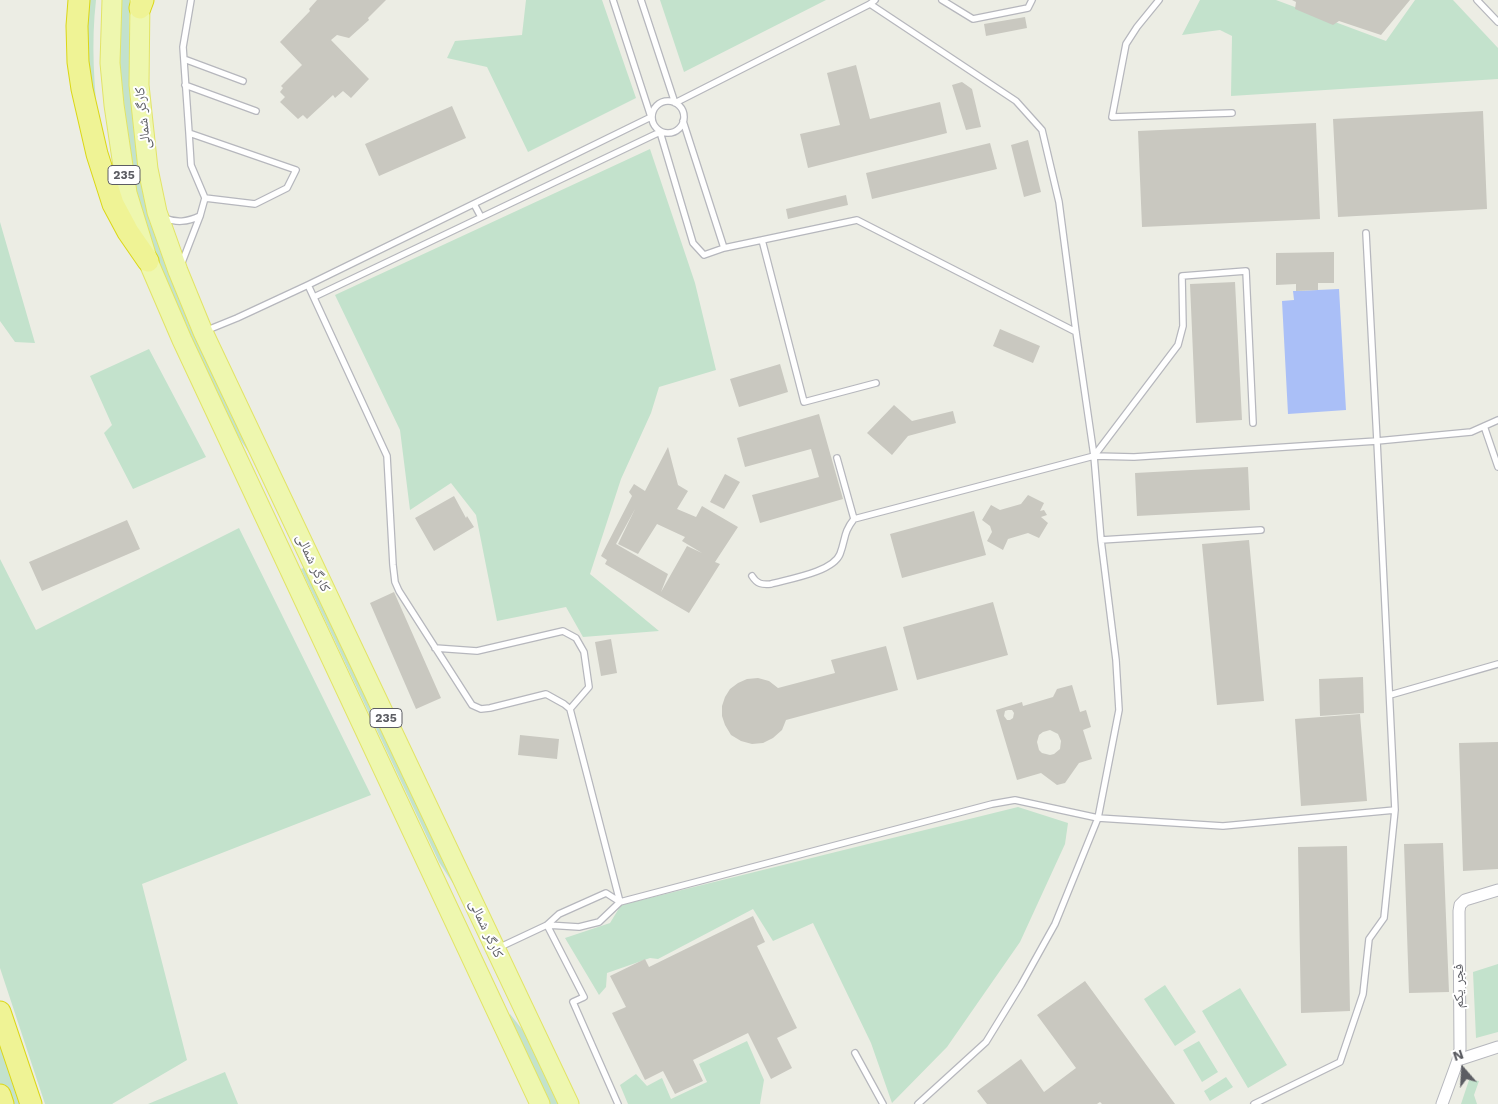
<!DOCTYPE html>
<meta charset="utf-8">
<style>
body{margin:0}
#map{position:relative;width:1498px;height:1104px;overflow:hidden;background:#ecede4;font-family:"Work Sans",sans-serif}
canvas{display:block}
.north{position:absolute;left:1438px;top:1044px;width:50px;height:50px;-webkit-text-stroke:4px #fff;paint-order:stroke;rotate:341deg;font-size:14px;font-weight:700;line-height:20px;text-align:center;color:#5c5d63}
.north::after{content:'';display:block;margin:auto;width:18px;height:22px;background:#5c5d63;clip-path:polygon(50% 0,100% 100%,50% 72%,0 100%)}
</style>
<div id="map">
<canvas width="1498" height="1104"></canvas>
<div class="north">N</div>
</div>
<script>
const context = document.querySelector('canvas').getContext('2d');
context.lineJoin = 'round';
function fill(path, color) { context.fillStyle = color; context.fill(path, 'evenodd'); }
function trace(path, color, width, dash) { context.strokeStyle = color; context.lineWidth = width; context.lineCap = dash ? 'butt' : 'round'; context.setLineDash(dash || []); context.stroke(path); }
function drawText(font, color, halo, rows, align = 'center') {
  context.font = font + ' "Work Sans","Noto Naskh Arabic",sans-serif'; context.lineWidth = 4; context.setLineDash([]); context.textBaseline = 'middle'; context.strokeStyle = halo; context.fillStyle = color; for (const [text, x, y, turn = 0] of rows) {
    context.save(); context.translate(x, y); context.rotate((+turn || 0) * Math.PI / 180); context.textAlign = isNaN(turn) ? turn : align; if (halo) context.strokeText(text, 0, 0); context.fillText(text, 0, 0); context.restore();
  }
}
fill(new Path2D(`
 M 85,0 L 96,0 C 91,43 94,87 99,129 L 89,94 Z
 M 122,0 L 131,0 L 129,21 L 131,85 L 137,149 L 256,463 L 229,423 L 163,279 L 136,191 L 126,132 L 119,71 Z
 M 526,0 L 602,0 L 636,98 L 528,152 L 487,67 L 447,58 L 455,41 L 522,35 Z
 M 660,0 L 826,0 L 684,72 Z
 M 1200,0 L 1276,0 L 1386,41 L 1415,0 L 1453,0 L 1498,48 L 1498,79 L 1231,96 L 1232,36 L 1220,30 L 1182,35 Z
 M 650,149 L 695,283 L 716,370 L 659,387 L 651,413 L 621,479 L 590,574 L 659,631 L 583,637 L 566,607 L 497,621 L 476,515 L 451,483 L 410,510 L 400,430 L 335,295 Z
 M 0,222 L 35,343 L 15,342 L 0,321 Z
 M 149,349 L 206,457 L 133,489 L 104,433 L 112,425 L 90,376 Z
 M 239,528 L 371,795 L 142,884 L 187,1060 L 112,1104 L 45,1104 L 0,968 L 0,559 L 36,630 Z
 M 310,565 L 467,909 L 456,888 L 439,862 L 301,569 Z
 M 1018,807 L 1068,823 L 1065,844 L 1020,942 L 947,1047 L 892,1103 L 871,1043 L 813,923 L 773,941 L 753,909 L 658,959 L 650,958 L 607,973 L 606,987 L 599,995 L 565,938 L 610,923 L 621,905 Z
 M 1498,964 L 1498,1032 L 1476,1038 L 1473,972 Z
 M 1165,985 L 1196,1032 L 1175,1046 L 1144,999 Z
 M 1240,988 L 1287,1065 L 1248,1088 L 1202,1011 Z
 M 510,1014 L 525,1033 L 559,1104 L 549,1104 L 508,1018 Z
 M 0,1033 L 22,1104 L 7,1104 L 0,1083 Z
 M 747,1041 L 764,1080 L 760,1104 L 628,1104 L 620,1085 L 636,1074 L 647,1086 L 662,1078 L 671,1099 L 707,1082 L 699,1064 Z
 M 1199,1041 L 1218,1072 L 1202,1082 L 1183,1050 Z
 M 225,1072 L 238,1104 L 148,1104 Z
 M 1226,1077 L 1233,1087 L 1210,1101 L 1204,1091 Z
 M 1469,1080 L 1479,1081 L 1474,1095 L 1477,1104 L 1461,1104 Z`), '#c3e2cc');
fill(new Path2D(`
 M 1339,289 L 1346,410 L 1288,414 L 1282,301 L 1294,300 L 1293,291 L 1296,291 Z`), '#aabff7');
fill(new Path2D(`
 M 317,0 L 386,0 L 368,18 L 369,20 L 349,38 L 337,35 L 331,40 L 369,79 L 351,98 L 343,91 L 335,98 L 333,95 L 307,119 L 303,115 L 298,119 L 280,102 L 285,97 L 280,92 L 283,88 L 281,86 L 302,65 L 280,42 L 310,11 L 309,9 Z
 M 1292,0 L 1410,0 L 1381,35 L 1339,21 L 1333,25 L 1295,9 L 1296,2 Z
 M 1025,17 L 1027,28 L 986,36 L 984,24 Z
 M 856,65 L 870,119 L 940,102 L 947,133 L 808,168 L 800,134 L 840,125 L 827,73 Z
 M 962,82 L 972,89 L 981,127 L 966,130 L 952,85 Z
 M 452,106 L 466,138 L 379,176 L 365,144 Z
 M 1483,111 L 1487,209 L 1338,217 L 1333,119 Z
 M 1316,123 L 1320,219 L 1142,227 L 1138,131 Z
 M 1028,140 L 1041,192 L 1024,197 L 1011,145 Z
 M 990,143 L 997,169 L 872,199 L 866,173 Z
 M 846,195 L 848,205 L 788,219 L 786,209 Z
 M 1334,252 L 1334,283 L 1318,283 L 1318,290 L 1296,291 L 1296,284 L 1276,285 L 1276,253 Z
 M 1235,282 L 1242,420 L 1196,423 L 1190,284 Z
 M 1000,329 L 1040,346 L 1033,363 L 993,346 Z
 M 780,364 L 788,392 L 739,407 L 730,379 Z
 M 894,405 L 912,421 L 953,411 L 956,423 L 908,436 L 892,455 L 867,433 Z
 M 819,414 L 843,499 L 760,523 L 752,495 L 819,477 L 811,449 L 745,467 L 737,438 Z
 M 668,447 L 678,485 L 688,491 L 677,509 L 696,517 L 702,506 L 738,527 L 715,562 L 720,564 L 689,613 L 605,564 L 607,560 L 601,556 L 632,496 L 629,492 L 634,484 L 645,491 ZM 635,509 L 618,544 L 638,554 L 657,524 L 685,537 L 682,541 L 702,553 L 687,546 L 661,592 L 668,574 L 616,544 Z
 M 1248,467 L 1250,510 L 1137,516 L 1135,473 Z
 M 725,474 L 740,482 L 724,509 L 710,502 Z
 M 1028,495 L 1044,503 L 1040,511 L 1044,510 L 1047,515 L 1041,517 L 1048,523 L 1039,538 L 1028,533 L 1008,539 L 1003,550 L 987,541 L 992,532 L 990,526 L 982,520 L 991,505 L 1000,510 L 1021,504 Z
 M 454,496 L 466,518 L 467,516 L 474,527 L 434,551 L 415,518 Z
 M 974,511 L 986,555 L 902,578 L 890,534 Z
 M 127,520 L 140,549 L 42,591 L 29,562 Z
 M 1249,540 L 1264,701 L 1217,705 L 1202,544 Z
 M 394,592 L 441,698 L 416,709 L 370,603 Z
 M 993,602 L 1008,655 L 917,680 L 903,627 Z
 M 611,639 L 617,673 L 601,676 L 595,642 Z
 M 886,646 L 898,690 L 786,720 L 782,730 L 773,738 L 763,743 L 752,744 L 741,741 L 731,735 L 725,725 L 722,716 L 722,706 L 725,697 L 730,689 L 738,683 L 747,679 L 758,678 L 769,681 L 778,688 L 835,673 L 831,660 Z
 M 1363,677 L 1364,713 L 1320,716 L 1319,679 Z
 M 1072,685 L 1080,712 L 1086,710 L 1091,727 L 1083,730 L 1092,759 L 1079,763 L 1065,783 L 1057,785 L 1041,773 L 1017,780 L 996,710 L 1022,702 L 1023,706 L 1053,697 L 1057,689 ZM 1008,710 L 1012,710 L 1014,713 L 1013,718 L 1010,720 L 1007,720 L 1004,716 L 1005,711 ZM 1050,730 L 1058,734 L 1061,741 L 1060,749 L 1054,754 L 1050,755 L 1042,753 L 1039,750 L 1037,742 L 1039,735 L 1043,732 Z
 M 1360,714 L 1367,801 L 1301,806 L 1295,719 Z
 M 520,735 L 559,739 L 557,759 L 518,755 Z
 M 1498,742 L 1498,869 L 1463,871 L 1459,743 Z
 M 1443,843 L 1449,992 L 1409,993 L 1404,844 Z
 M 1347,846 L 1350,1011 L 1301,1013 L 1298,847 Z
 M 753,916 L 765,942 L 757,946 L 797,1028 L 777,1038 L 792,1068 L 771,1079 L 748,1033 L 693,1060 L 703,1081 L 675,1094 L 663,1071 L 645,1080 L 612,1013 L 626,1007 L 610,976 L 645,959 L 649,967 Z
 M 1085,981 L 1175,1104 L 1102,1104 L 1100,1102 L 1097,1104 L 987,1104 L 977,1091 L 1021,1059 L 1044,1092 L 1076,1068 L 1037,1015 Z`), '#c9c8c0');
const lane = new Path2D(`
 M 641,0 L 675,103 L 870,4 L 875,0
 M 942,0 L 973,19 L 1028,8 L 1032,0
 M 1159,0 L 1137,27 L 1126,44 L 1112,117 L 1232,113
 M 1477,0 L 1498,22
 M 870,4 L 1016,101 L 1042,130 L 1059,202 L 1076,332 L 1094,456 L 1101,540 L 1116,660 L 1119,710 L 1098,818 L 1055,924 L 1021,985 L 986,1042 L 918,1104
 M 184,59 L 243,81
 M 185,85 L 256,111
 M652 117a16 16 0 1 1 32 0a16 16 0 1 1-32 0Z
 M 683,121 L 724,248
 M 189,133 L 183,47 L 191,0
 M 474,204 L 481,217
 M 164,218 C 177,223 187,222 200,216
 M 762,240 L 804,402 L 876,383
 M 181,265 L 200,216 L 205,198 L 255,204 L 287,188 L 296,170 L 189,133 L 191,165 L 205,198
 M 308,285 L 387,456 L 393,565 L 395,582 L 399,591 L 472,705 L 481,709 L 490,708 L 546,694 L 564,704 L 570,709 L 620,902 L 992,804 L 1015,800 L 1098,818 L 1223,826 L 1395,810
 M 314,297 L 660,132 L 693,243 L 704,255 L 724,248 L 857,220 L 1076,332
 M 205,331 L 237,318 L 308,285 L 651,117 L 613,0
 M 1484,426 L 1498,467
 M 1094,456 L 1178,345 L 1183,326 L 1182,276 L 1246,271 L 1253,423
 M 837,458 L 854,519
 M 1101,540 L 1261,530
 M 752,576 C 757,584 762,585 771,584 C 789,579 833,572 840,554 C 846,538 843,533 854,519 L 1094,456 L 1134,457 L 1377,441 L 1471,432 L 1498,420
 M 435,648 L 477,651 L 563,631 L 576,638 L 584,652 L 589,687 L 570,709
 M 1390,695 L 1498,664
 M 547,925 L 584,997 L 573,1002 L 618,1104
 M 498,948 L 547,925 L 559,914 L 606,893 L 620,902 L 599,922 L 579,927 L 547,925
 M 855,1053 L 883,1104
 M 1254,1104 L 1340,1062 L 1363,994 L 1369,939 L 1384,918 L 1395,810 L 1377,441 L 1366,233`);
const street = new Path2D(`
 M 1458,1060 L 1498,1047
 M 1442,1104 L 1458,1060 L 1460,1049 L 1459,911 L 1460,905 L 1465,900 L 1498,890`);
const primary = new Path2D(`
 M 112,0 L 110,63 L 114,105 L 127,193 L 148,261 L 182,340 L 540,1104
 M 140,0 L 139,85 L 148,169 L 157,212 L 178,271 L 203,332 L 569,1104`);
const highway = new Path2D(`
 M 79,0 L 77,26 L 78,62 L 82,89 L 97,154 L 113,204 L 128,232 L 148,261
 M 140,8 L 143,0
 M 0,1012 L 31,1104
 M 0,1095 L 3,1104`);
trace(lane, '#b6b7bd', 8);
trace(street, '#b6b7bd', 13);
trace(primary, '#e2e466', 21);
trace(highway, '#dbd716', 23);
trace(lane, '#fff', 5.5);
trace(street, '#fff', 11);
trace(primary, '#eef7af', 19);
trace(highway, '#eff395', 21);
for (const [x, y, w] of [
 [124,175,32],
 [386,718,32]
]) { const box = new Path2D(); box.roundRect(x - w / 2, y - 9.5, w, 19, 4); context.fillStyle = '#fff'; context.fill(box); trace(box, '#5c5d63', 1); }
drawText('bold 12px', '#5c5d63', null, [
 ["235",124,175],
 ["235",386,718]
]);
drawText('14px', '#5c5d63', '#fff', [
 ["کارگر شمالی",143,118,-96],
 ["کارگر شمالی",313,563,65],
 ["کارگر شمالی",486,929,65],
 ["فجر یکم",1459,986,-90]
]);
</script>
